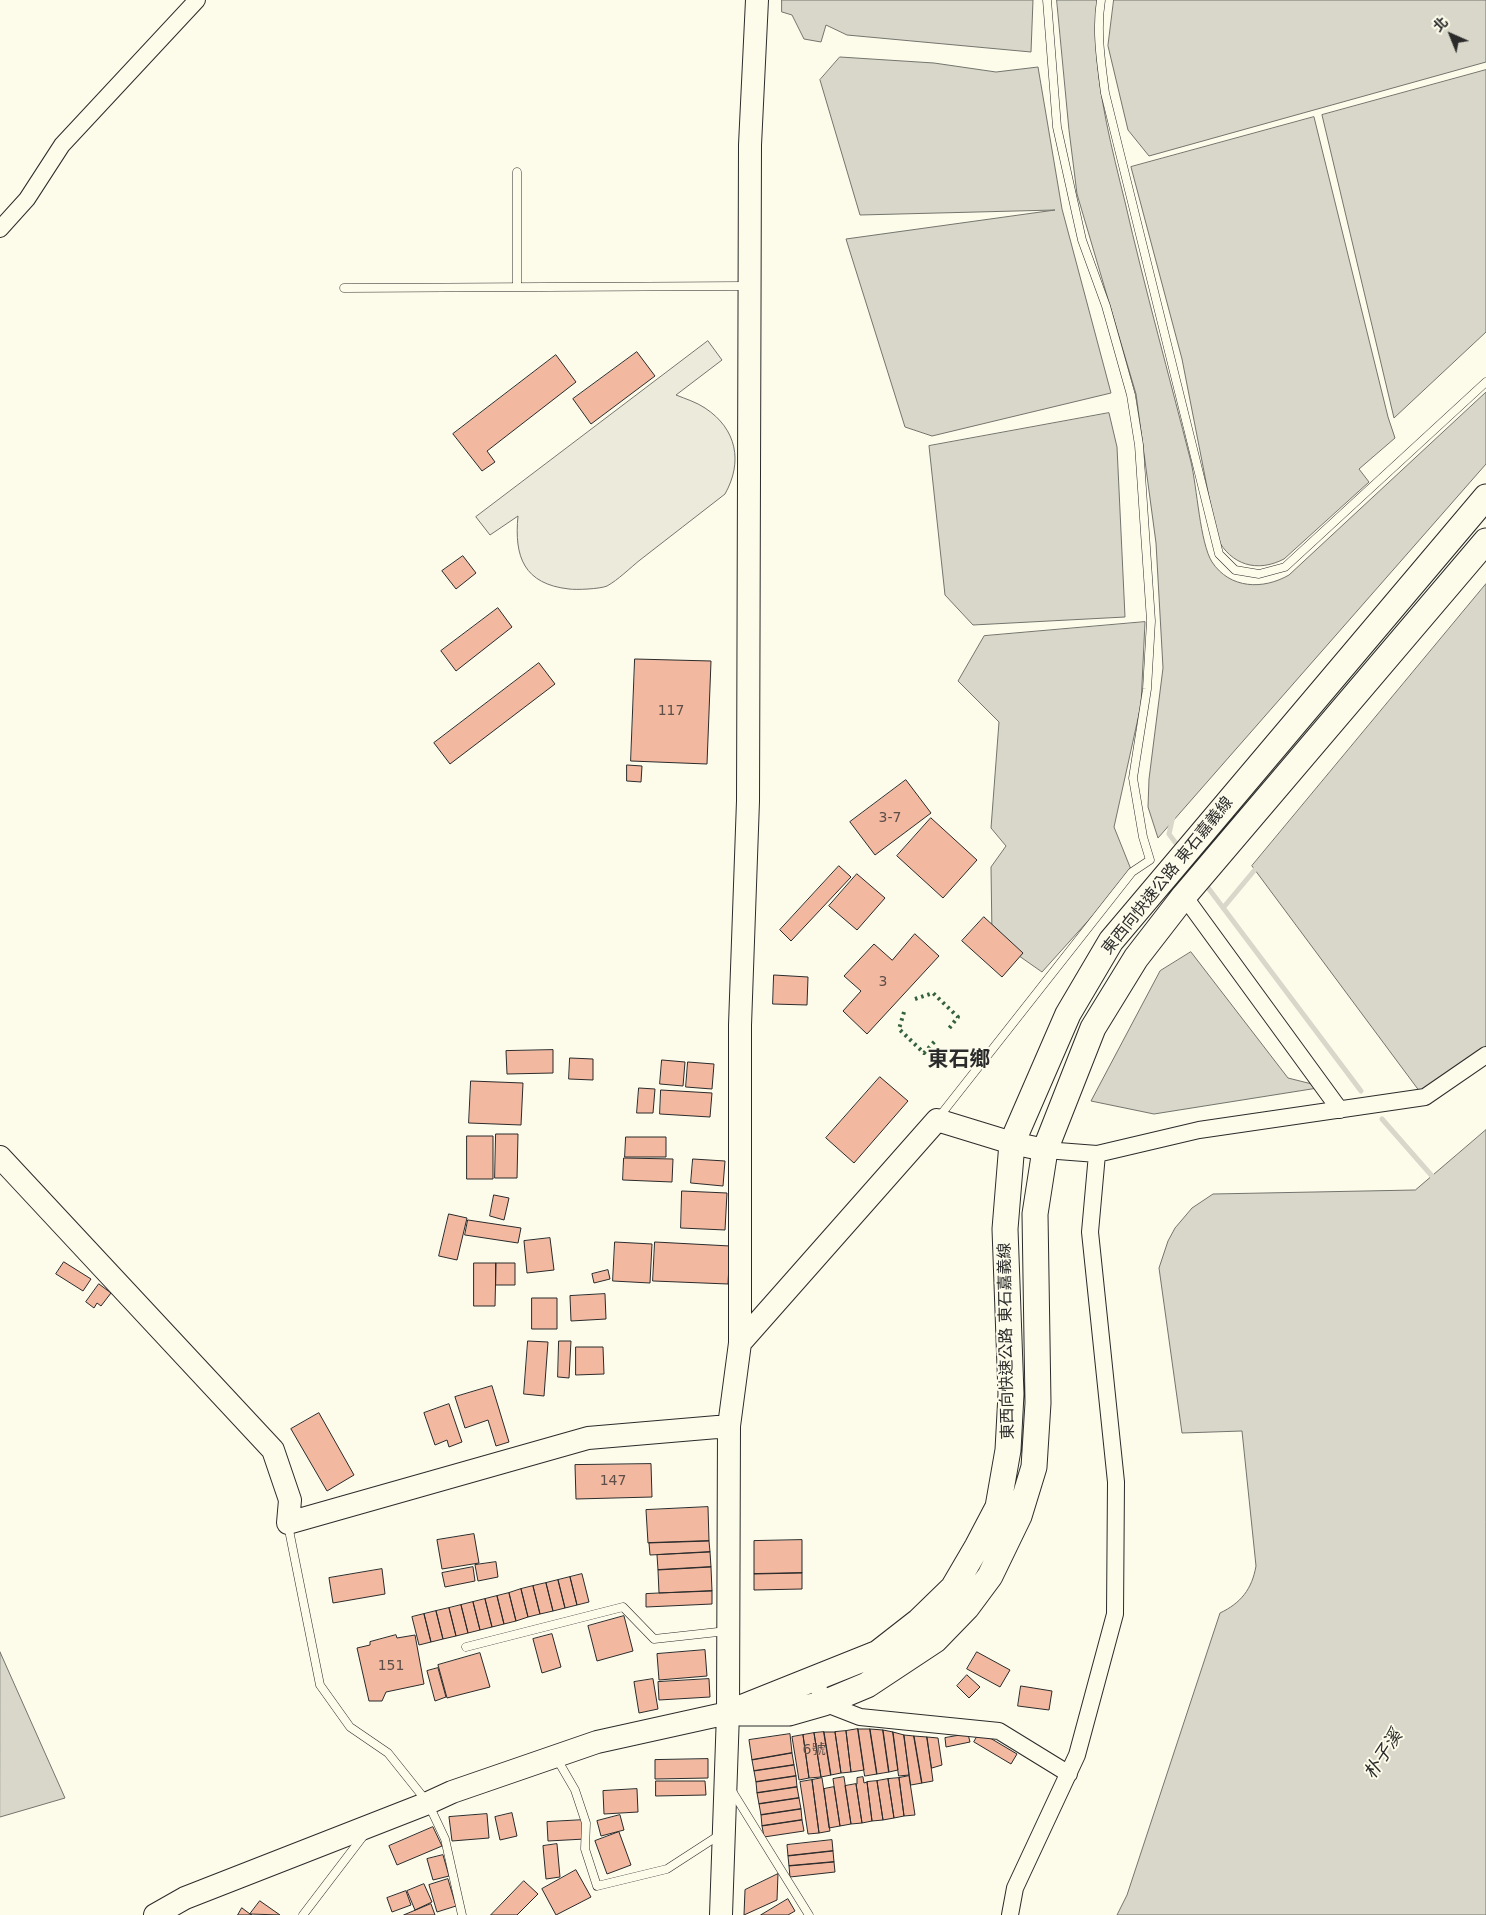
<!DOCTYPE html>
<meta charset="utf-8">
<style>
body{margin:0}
#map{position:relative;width:1486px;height:1915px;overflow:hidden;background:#fdfbea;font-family:"DejaVu Sans","Noto Sans TC",sans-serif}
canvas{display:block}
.north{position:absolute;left:1426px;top:10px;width:50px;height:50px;-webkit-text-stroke:4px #fdfbea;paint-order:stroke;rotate:316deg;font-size:14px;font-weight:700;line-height:20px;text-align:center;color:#2b2b2b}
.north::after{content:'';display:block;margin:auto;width:18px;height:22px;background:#2b2b2b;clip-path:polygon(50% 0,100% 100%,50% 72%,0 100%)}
</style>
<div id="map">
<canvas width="1486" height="1915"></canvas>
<div class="north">北</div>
</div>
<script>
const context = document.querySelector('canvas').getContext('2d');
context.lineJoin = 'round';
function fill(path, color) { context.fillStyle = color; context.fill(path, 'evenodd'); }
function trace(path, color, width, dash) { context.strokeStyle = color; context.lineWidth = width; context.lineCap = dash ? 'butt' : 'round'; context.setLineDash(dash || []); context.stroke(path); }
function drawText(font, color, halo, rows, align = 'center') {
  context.font = font + ' "DejaVu Sans","Noto Sans TC",sans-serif'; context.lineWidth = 4; context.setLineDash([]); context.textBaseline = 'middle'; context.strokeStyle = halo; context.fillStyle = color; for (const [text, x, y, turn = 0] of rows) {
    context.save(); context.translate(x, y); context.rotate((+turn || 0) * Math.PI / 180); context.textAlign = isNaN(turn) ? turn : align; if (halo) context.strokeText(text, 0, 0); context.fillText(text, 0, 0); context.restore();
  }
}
const green = new Path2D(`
 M 708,341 L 722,360 L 676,395 C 686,399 696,402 705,408 C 737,429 743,462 725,494 C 697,516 668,538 640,560 C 630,568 618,580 607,586 C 600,589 576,590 569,589 C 524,584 514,557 518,516 L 490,535 L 476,517 Z`);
fill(green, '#ecebdb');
trace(green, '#74746e', 1);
const water = new Path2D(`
 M 782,0 L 1033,0 L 1031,52 L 847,35 L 826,25 L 821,42 L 804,39 L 792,15 L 782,12 Z
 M 1057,0 L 1100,0 C 1099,14 1096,28 1096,41 C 1098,96 1112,149 1125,202 C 1145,289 1169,375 1191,462 C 1197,487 1200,543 1212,562 C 1230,589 1263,590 1289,575 L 1486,392 L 1486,464 L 1158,838 L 1148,807 L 1149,779 L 1163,668 L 1156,543 L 1136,394 L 1077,194 L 1069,130 Z
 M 1114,0 L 1486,0 L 1486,62 L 1149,156 L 1128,130 L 1108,46 Z
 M 840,57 L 934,63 L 996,72 L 1038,67 L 1062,209 L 1111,393 L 932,436 L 905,427 L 846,239 L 1055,210 L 860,215 L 820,80 Z
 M 1486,70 L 1486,332 L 1394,418 L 1322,115 Z
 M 1314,117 L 1388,417 L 1395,438 L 1359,469 L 1369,482 L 1284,559 C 1257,573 1231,565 1217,538 L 1182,359 L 1131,167 Z
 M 1109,413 L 1117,447 L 1125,617 L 973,625 L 945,595 L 929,446 Z
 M 1486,584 L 1486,1050 L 1423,1096 L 1252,866 Z
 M 1145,622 L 1141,705 L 1114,827 L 1132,872 L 1042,972 L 992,937 L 991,867 L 1006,846 L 991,828 L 999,722 L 958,681 L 984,636 Z
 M 1191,952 L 1288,1078 L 1324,1087 L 1154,1114 L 1091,1101 L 1160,971 Z
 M 1486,1130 L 1486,1915 L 1117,1915 L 1127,1895 L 1220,1613 C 1241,1603 1252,1589 1256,1566 L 1242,1431 L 1182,1433 L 1159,1268 L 1168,1241 L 1175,1228 L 1192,1208 L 1213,1194 L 1415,1190 Z
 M 0,1652 L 65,1798 L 0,1817 Z`);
fill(water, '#d8d7c9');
trace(water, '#74746e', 1);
trace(new Path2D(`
 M 1173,816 L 1169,834 L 1178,846
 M 1206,885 L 1361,1091
 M 1223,908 L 1258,866
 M 1382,1119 L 1432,1176`), '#d8d7c9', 5);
const building = new Path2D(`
 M 637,352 L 655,376 L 591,424 L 573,399 Z
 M 556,355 L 576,382 L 487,451 L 495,462 L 482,471 L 453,434 Z
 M 463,556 L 476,573 L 456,589 L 442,571 Z
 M 498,608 L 512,627 L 456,671 L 441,651 Z
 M 635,659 L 711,661 L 707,764 L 631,761 Z
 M 539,663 L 555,684 L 450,764 L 434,743 Z
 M 627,765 L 642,766 L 641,782 L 627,781 Z
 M 906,780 L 931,813 L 875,855 L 850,822 Z
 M 931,818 L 977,860 L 943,898 L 897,856 Z
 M 839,866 L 851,877 L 791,941 L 780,930 Z
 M 857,874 L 885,898 L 857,930 L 829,906 Z
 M 984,917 L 1023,953 L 1002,977 L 962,941 Z
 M 915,934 L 939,956 L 867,1034 L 843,1011 L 861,991 L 844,976 L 874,944 L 892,960 Z
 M 774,975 L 808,977 L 807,1005 L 773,1004 Z
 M 553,1050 L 553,1073 L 507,1074 L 506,1051 Z
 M 570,1058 L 593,1059 L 593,1080 L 569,1079 Z
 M 662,1060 L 685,1062 L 683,1086 L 660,1084 Z
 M 688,1062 L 714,1064 L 712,1089 L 686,1087 Z
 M 880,1077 L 908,1101 L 854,1163 L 826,1138 Z
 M 471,1081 L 523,1083 L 521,1125 L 469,1123 Z
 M 639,1088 L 655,1089 L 653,1113 L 637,1113 Z
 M 661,1090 L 712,1093 L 710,1117 L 660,1114 Z
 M 496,1134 L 518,1134 L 517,1178 L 495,1178 Z
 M 467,1136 L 493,1136 L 493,1179 L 467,1179 Z
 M 626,1137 L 666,1137 L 666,1157 L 625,1157 Z
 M 624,1158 L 673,1159 L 672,1182 L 623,1180 Z
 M 693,1159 L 725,1161 L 723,1186 L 691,1183 Z
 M 682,1191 L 727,1193 L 725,1230 L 681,1228 Z
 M 494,1195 L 509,1198 L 504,1220 L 490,1216 Z
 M 449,1214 L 467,1218 L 457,1260 L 439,1256 Z
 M 468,1220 L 521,1228 L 518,1243 L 465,1235 Z
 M 550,1238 L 554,1270 L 527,1273 L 524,1241 Z
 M 615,1242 L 652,1244 L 650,1283 L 613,1281 Z
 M 655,1242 L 730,1246 L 728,1284 L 653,1281 Z
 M 64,1262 L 91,1279 L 83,1291 L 56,1274 Z
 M 474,1263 L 496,1263 L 495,1306 L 474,1306 Z
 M 496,1263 L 515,1263 L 515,1285 L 496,1285 Z
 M 608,1270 L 610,1279 L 594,1283 L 592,1274 Z
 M 99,1284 L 111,1293 L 101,1306 L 97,1303 L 94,1308 L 86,1302 Z
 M 605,1294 L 606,1319 L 571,1321 L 570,1296 Z
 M 532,1298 L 557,1298 L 557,1329 L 532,1329 Z
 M 528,1341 L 548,1342 L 544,1396 L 524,1394 Z
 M 559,1341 L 571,1341 L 569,1378 L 558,1377 Z
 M 576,1347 L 603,1347 L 604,1374 L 576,1375 Z
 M 492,1386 L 509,1442 L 496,1446 L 488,1420 L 465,1428 L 455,1397 Z
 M 449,1404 L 462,1442 L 449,1447 L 447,1440 L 435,1445 L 424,1413 Z
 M 319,1413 L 354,1475 L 327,1491 L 291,1429 Z
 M 651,1464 L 652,1497 L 576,1499 L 575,1465 Z
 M 708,1507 L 709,1541 L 648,1543 L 646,1510 Z
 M 474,1534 L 479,1563 L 442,1569 L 437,1540 Z
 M 802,1540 L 802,1573 L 754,1574 L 754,1541 Z
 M 709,1541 L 710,1552 L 650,1555 L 649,1543 Z
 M 710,1552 L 711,1567 L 658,1570 L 657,1555 Z
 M 496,1562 L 498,1577 L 478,1581 L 475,1565 Z
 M 473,1567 L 475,1581 L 445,1587 L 442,1573 Z
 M 711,1567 L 712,1591 L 659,1593 L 658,1570 Z
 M 382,1569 L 385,1594 L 333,1603 L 329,1578 Z
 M 802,1573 L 802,1589 L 754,1590 L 754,1574 Z
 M 582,1574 L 589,1602 L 577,1605 L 570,1577 Z
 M 570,1577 L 577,1605 L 565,1608 L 558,1580 Z
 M 558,1580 L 565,1608 L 553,1611 L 546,1583 Z
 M 546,1583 L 553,1611 L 540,1614 L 533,1586 Z
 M 533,1586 L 540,1614 L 528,1617 L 521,1589 Z
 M 521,1589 L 528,1617 L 516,1621 L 509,1593 Z
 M 712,1591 L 712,1604 L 646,1607 L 646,1594 Z
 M 509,1593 L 516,1621 L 504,1624 L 497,1596 Z
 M 497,1596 L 504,1624 L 492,1627 L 485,1599 Z
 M 485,1599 L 492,1627 L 480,1630 L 473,1602 Z
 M 473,1602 L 480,1630 L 468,1633 L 461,1605 Z
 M 461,1605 L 468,1633 L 456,1636 L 449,1608 Z
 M 449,1608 L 456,1636 L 443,1639 L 436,1611 Z
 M 436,1611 L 443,1639 L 431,1642 L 424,1614 Z
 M 424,1614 L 431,1642 L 419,1645 L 412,1617 Z
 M 624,1616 L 633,1651 L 597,1661 L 588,1626 Z
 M 552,1634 L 561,1667 L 542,1673 L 533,1639 Z
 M 396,1635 L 397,1638 L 415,1635 L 424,1684 L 386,1692 L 382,1701 L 369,1701 L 357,1648 L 370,1645 L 370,1642 Z
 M 705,1650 L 707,1676 L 659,1680 L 657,1654 Z
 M 977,1652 L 1010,1670 L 1000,1687 L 967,1669 Z
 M 480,1653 L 490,1687 L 447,1698 L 438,1665 Z
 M 438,1668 L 446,1697 L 435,1701 L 427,1671 Z
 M 967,1675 L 980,1687 L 969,1698 L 957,1686 Z
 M 653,1679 L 658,1709 L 639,1713 L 634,1682 Z
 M 709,1679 L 710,1697 L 659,1700 L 658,1682 Z
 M 1021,1686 L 1052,1691 L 1049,1710 L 1018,1706 Z
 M 858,1729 L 870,1729 L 877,1774 L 865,1776 Z
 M 858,1729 L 864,1770 L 851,1772 L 846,1731 Z
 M 870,1729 L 883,1730 L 889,1772 L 877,1774 Z
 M 883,1730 L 893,1732 L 898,1770 L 889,1772 Z
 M 846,1731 L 851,1772 L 841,1773 L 835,1732 Z
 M 824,1732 L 835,1732 L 841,1773 L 831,1775 Z
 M 824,1732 L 831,1775 L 821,1777 L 814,1733 Z
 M 893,1732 L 904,1735 L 909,1775 L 899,1776 Z
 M 980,1732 L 1017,1754 L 1011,1764 L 974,1742 Z
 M 814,1733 L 821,1777 L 809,1778 L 803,1735 Z
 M 790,1734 L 792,1753 L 752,1760 L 749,1740 Z
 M 968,1734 L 970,1742 L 946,1747 L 945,1738 Z
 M 803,1735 L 809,1778 L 799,1780 L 792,1737 Z
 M 904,1735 L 914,1736 L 922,1783 L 911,1785 Z
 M 914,1736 L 927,1737 L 933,1781 L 922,1783 Z
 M 927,1737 L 938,1738 L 942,1765 L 932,1768 Z
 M 792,1753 L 794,1765 L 754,1771 L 752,1760 Z
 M 708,1759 L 708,1778 L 655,1779 L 655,1760 Z
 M 794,1765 L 796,1776 L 756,1782 L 754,1771 Z
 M 796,1776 L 797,1787 L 757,1793 L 756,1782 Z
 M 909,1776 L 915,1815 L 904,1816 L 899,1778 Z
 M 844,1777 L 851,1824 L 840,1826 L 833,1779 Z
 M 863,1777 L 864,1783 L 867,1782 L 872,1821 L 862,1823 L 856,1784 L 857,1784 L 857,1778 Z
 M 822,1778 L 830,1831 L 819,1833 L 812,1780 Z
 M 899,1778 L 904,1816 L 894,1818 L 888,1779 Z
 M 888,1779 L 894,1818 L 883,1820 L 877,1781 Z
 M 812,1780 L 819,1833 L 808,1834 L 800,1782 Z
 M 656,1781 L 705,1781 L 706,1795 L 656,1796 Z
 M 877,1781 L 883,1820 L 872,1821 L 867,1782 Z
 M 856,1784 L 862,1823 L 851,1824 L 845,1786 Z
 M 797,1787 L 799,1798 L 759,1804 L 757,1793 Z
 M 834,1787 L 840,1826 L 829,1828 L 824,1789 Z
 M 637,1789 L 638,1812 L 604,1814 L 603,1791 Z
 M 799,1798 L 801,1809 L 761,1815 L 759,1804 Z
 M 801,1809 L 802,1820 L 762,1826 L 761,1815 Z
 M 512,1813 L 517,1836 L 500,1840 L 495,1817 Z
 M 487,1814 L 489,1838 L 452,1841 L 449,1817 Z
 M 620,1815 L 624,1830 L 601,1836 L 597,1821 Z
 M 584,1820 L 585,1839 L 548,1841 L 547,1822 Z
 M 802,1820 L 804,1831 L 764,1837 L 762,1826 Z
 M 433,1827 L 442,1846 L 397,1865 L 389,1846 Z
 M 619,1832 L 631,1865 L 607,1874 L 595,1841 Z
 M 832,1840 L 833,1851 L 788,1856 L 787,1845 Z
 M 557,1844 L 560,1877 L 546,1879 L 543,1846 Z
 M 833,1851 L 834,1862 L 789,1866 L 788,1856 Z
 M 443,1855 L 449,1876 L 433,1880 L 427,1859 Z
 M 834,1862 L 835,1872 L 790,1877 L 789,1866 Z
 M 576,1870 L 591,1897 L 556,1915 L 542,1889 Z
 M 778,1874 L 777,1900 L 744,1915 L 745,1890 Z
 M 448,1879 L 456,1906 L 437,1912 L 429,1885 Z
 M 524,1881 L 538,1894 L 517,1915 L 491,1915 Z
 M 424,1884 L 432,1902 L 415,1910 L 407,1891 Z
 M 406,1891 L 411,1905 L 392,1912 L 387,1898 Z
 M 788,1899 L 795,1911 L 788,1915 L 761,1915 Z
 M 260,1901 L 280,1915 L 250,1914 Z
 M 431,1904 L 435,1915 L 404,1915 Z
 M 242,1908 L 250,1914 L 252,1915 L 238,1915 Z`);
fill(building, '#f2b8a0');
trace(building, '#2b2b2b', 1);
const lane = new Path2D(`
 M 1101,0 C 1096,30 1101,62 1105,93 L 1219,554 L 1235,570 L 1259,574 L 1285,567 L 1486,382
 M 517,172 L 517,287
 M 344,288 L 747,286
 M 939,1117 L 1132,872 L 1150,860 L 1143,837 L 1133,778 L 1147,689 L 1151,621 L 1139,445 L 1131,395 L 1106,306 L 1082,240 L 1057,127 L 1047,0
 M 288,1525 L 320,1685 L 350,1727 L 388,1753 L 428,1803 L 445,1839 L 462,1915
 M 466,1647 L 623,1607 L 654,1639 L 727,1631
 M 557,1759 L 575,1790 L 586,1823 L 585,1849 L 597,1886 L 667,1869 L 721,1834
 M 732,1791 L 809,1915
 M 303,1915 L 364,1835`);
const street = new Path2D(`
 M 0,229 L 27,199 L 62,145 L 197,0
 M 1184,896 L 1340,1110
 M 1045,1150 L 1097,1154 L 1199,1130 L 1425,1097 L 1486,1055
 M 815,1679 L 824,1703 L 860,1717 L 999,1731 L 1069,1774
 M 1010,1915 L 1015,1888 L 1077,1755 L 1115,1614 L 1116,1482 L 1090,1232 L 1097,1154`);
const secondary = new Path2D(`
 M 0,1157 L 273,1450 L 290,1500 L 288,1523 L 588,1438 L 729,1426
 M 740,1343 L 740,1025 L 748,801 L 750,145 L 757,0
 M 155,1915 L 185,1898 L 428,1803 L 452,1792 L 597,1742 L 728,1713
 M 721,1915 L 728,1713 L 729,1426 L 740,1343 L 937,1120 L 1012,1143 L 1045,1150`);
const primary = new Path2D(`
 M 728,1713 L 878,1653 L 919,1621 L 953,1588 L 977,1547 L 998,1507 L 1008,1450 L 1011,1394 L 1005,1229 L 1012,1143 L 1068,1014 L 1111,941 L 1486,497
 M 740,1713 L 789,1713 L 824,1703 L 867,1685 L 935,1640 L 967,1607 L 990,1576 L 1019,1516 L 1034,1467 L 1038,1403 L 1035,1214 L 1045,1150 L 1093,1028 L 1136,958 L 1184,896 L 1486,541`);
trace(lane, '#2b2b2b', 9);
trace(street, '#2b2b2b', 18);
trace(secondary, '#2b2b2b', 24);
trace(primary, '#2b2b2b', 27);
trace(lane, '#fdfbea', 8);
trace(street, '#fdfbea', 16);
trace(secondary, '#fdfbea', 22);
trace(primary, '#fdfbea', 25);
trace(new Path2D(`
 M 915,999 L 933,993 L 958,1017 L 947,1031
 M 904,1012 L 899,1029 L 924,1053 L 936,1040`), '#34623c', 4, [2.5, 4]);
drawText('14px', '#5d4e48', null, [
 ["117",671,711],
 ["3-7",890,818],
 ["3",883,982],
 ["147",613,1481],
 ["151",391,1666],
 ["6號",814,1750]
]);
drawText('16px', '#2b2b2b', '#fdfbea', [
 ["東西向快速公路 東石嘉義線",1168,876,-51],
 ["東西向快速公路 東石嘉義線",1007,1341,-91]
]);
drawText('italic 18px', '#2b2b2b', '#fdfbea', [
 ["朴子溪",1384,1755,-57]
]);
drawText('bold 21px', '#2b2b2b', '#fdfbea', [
 ["東石鄉",959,1061]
]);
</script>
